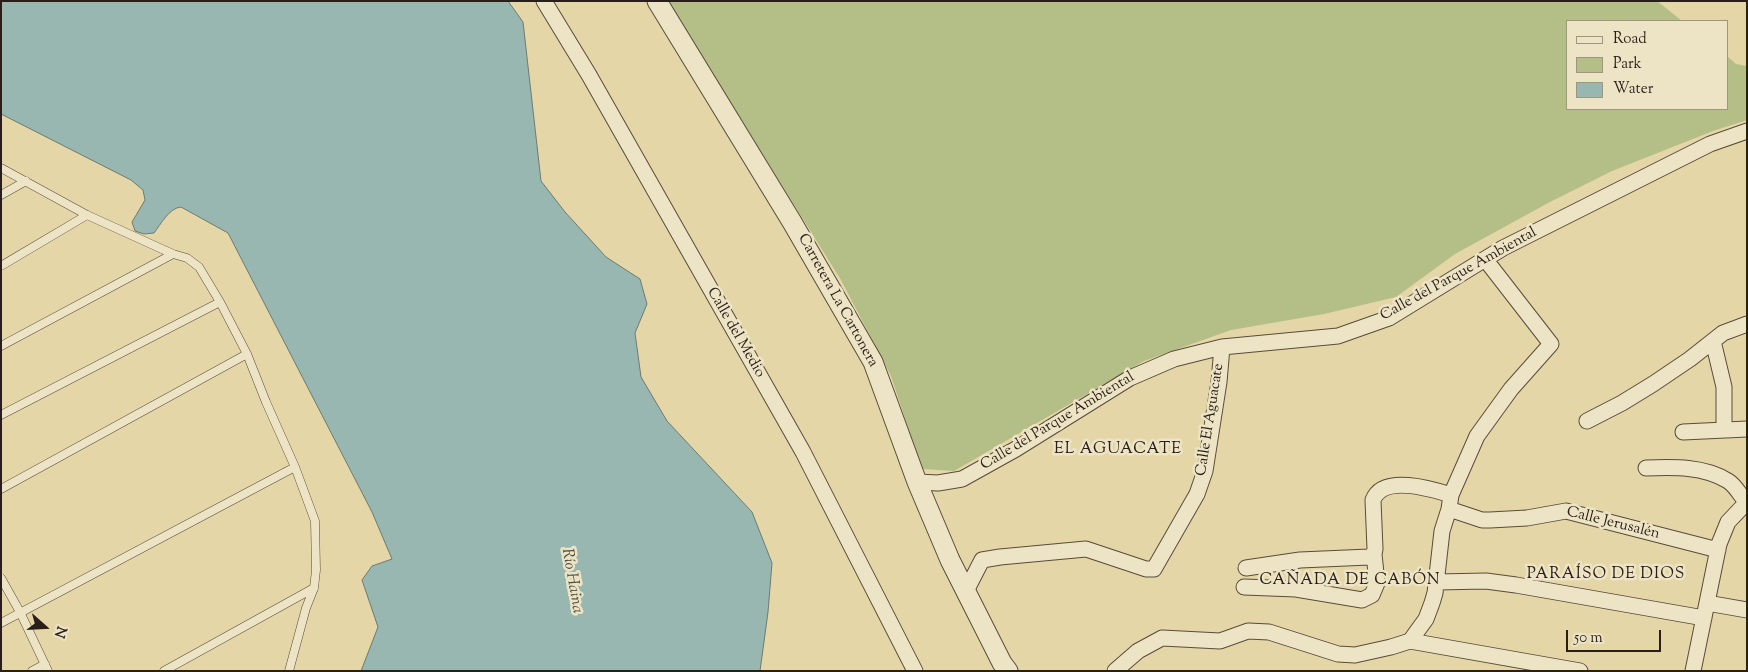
<!DOCTYPE html>
<meta charset="utf-8">
<style>
body{margin:0}
#map{position:relative;width:1748px;height:672px;overflow:hidden;background:#e4d6a6;font-family:"Sorts Mill Goudy",serif}
canvas{display:block}
.frame{position:absolute;inset:0;border:2px solid #291e18;pointer-events:none}
.legend{position:absolute;left:1566px;top:20px;width:162px;height:90px;box-sizing:border-box;background:#ede4c5;border:1px solid #9f9580;margin:0;padding:6px 9px;list-style:none;font-size:15px;color:#291e18}
.legend li{display:flex;align-items:center;gap:10px;height:25px}
.legend b{width:25px;border:1px solid #9f9580}
.north{position:absolute;left:20px;top:602px;width:50px;height:50px;-webkit-text-stroke:4px #ede4c5;paint-order:stroke;rotate:109deg;font-size:14px;font-weight:700;line-height:20px;text-align:center;color:#291e18}
.north::after{content:'';display:block;margin:auto;width:18px;height:22px;background:#291e18;clip-path:polygon(50% 0,100% 100%,50% 72%,0 100%)}
.scale{position:absolute;left:1566px;top:630px;width:95px;height:22px;box-sizing:border-box;border:2px solid #291e18;border-top:0;padding-left:6px;font-size:15px;line-height:18px;white-space:nowrap;color:#291e18;-webkit-text-stroke:4px #ede4c5;paint-order:stroke}
</style>
<div id="map">
<canvas width="1748" height="672"></canvas>
<div class="frame"></div>
<ul class="legend">
<li><b style="height:6px;background:#ede4c5"></b>Road</li>
<li><b style="height:14px;background:#b4be87"></b>Park</li>
<li><b style="height:14px;background:#98b7b0"></b>Water</li>
</ul>
<div class="north">N</div>
<div class="scale">50 m</div>
</div>
<script>
const context = document.querySelector('canvas').getContext('2d');
context.lineJoin = 'round';
function fill(path, color) { context.fillStyle = color; context.fill(path, 'evenodd'); }
function trace(path, color, width, dash) { context.strokeStyle = color; context.lineWidth = width; context.lineCap = dash ? 'butt' : 'round'; context.setLineDash(dash || []); context.stroke(path); }
function drawText(font, color, halo, rows, align = 'center') {
  context.font = font + ' "Sorts Mill Goudy",serif'; context.lineWidth = 5; context.setLineDash([]); context.textBaseline = 'middle'; context.strokeStyle = halo; context.fillStyle = color; for (const [text, x, y, turn = 0] of rows) {
    context.save(); context.translate(x, y); context.rotate((+turn || 0) * Math.PI / 180); context.textAlign = isNaN(turn) ? turn : align; if (halo) context.strokeText(text, 0, 0); context.fillText(text, 0, 0); context.restore();
  }
}
fill(new Path2D(`
 M 667,1 L 1657,1 L 1682,21 L 1567,21 L 1567,109 L 1727,109 L 1727,56 L 1736,64 L 1747,66 L 1747,120 L 1713,131 L 1612,171 L 1548,203 L 1455,254 L 1396,297 L 1324,314 L 1231,330 L 1144,361 L 954,471 L 923,469 L 917,455 L 891,376 L 841,280 Z`), '#b4be87');
const water = new Path2D(`
 M 1,1 L 508,1 L 523,22 L 541,181 L 565,212 L 606,257 L 640,279 L 647,304 L 635,333 L 641,377 L 667,421 L 752,512 L 772,563 L 768,612 L 760,671 L 361,671 L 378,627 L 362,580 L 372,566 L 392,559 L 372,512 L 228,233 L 181,207 C 169,208 161,224 154,233 L 144,234 L 135,231 L 132,222 L 145,200 L 143,190 L 131,180 L 1,114 Z`);
fill(water, '#98b7b0');
trace(water, '#6c7a73', 1);
const service = new Path2D(`
 M 1,168 L 87,215 L 173,254 L 187,258 L 199,267 L 220,302 L 247,354 L 266,402 L 295,467 L 315,521 L 316,570 L 314,588 L 306,608 L 289,671
 M 1,195 L 26,181
 M 1,266 L 87,215
 M 1,346 L 173,254
 M 1,415 L 220,302
 M 1,489 L 247,354
 M 1,578 L 20,612 L 48,671
 M 1,623 L 295,467
 M 32,671 L 45,664
 M 164,671 L 314,588`);
const minor = new Path2D(`
 M 544,1 L 589,75 L 803,452 L 915,671
 M 1713,341 L 1724,387 L 1724,430
 M 1587,421 L 1622,403 L 1653,384 L 1690,359 L 1723,333 L 1747,324
 M 1683,432 L 1747,429
 M 1646,468 C 1674,467 1704,466 1728,481 C 1735,485 1741,496 1746,502
 M 917,482 L 938,483 L 962,479 L 1016,449 L 1130,378 L 1174,359 L 1222,347 L 1338,336 L 1389,318 L 1503,248 L 1710,144 L 1747,131
 M 1449,509 L 1482,520 L 1490,520 L 1527,518 L 1566,511 L 1718,550
 M 1246,568 L 1300,560 L 1369,557 L 1374,554 L 1375,549 L 1373,500 C 1383,474 1432,489 1451,495
 M 1437,582 L 1486,581 L 1516,585 L 1704,618
 M 1244,587 L 1296,589 L 1362,600 L 1372,595 L 1377,583 L 1374,554
 M 966,591 L 982,560 L 1000,557 L 1086,549 L 1146,569 L 1154,569 L 1197,494 L 1205,471 L 1219,382 L 1222,347
 M 1707,603 L 1747,610
 M 1410,641 L 1580,671
 M 1115,671 L 1138,651 L 1162,638 L 1220,641 L 1248,631 L 1269,632 L 1338,654 L 1355,655 L 1391,647 L 1410,641 L 1426,619 L 1432,603 L 1435,593 L 1442,531 L 1449,509 L 1451,495 L 1477,436 L 1511,389 L 1551,344 L 1485,259
 M 1693,671 L 1719,544 L 1728,522 L 1747,502`);
const tertiary = new Path2D(`
 M 657,1 L 792,222 L 873,362 L 917,482 L 950,560 L 1002,663 L 1008,671`);
trace(service, '#584c3c', 9);
trace(minor, '#584c3c', 17);
trace(tertiary, '#584c3c', 21);
trace(service, '#ede4c5', 8);
trace(minor, '#ede4c5', 15);
trace(tertiary, '#ede4c5', 19);
drawText('15px', '#291e18', '#ede4c5', [
 ["Calle del Parque Ambiental",1459,275,-29],
 ["Carretera La Cartonera",837,301,61],
 ["Calle del Medio",735,333,60],
 ["Calle El Aguacate",1211,420,-81],
 ["Calle del Parque Ambiental",1058,422,-31],
 ["Calle Jerusalén",1613,524,14]
]);
context.letterSpacing = '1px';
drawText('16px', '#291e18', '#ede4c5', [
 ["EL AGUACATE",1118,450],
 ["PARAÍSO DE DIOS",1606,575],
 ["CAÑADA DE CABÓN",1350,581]
]);
context.letterSpacing = '0px';
drawText('italic 16px', '#4a4c46', '#ede4c5', [
 ["Río Haina",571,581,80]
]);
</script>
